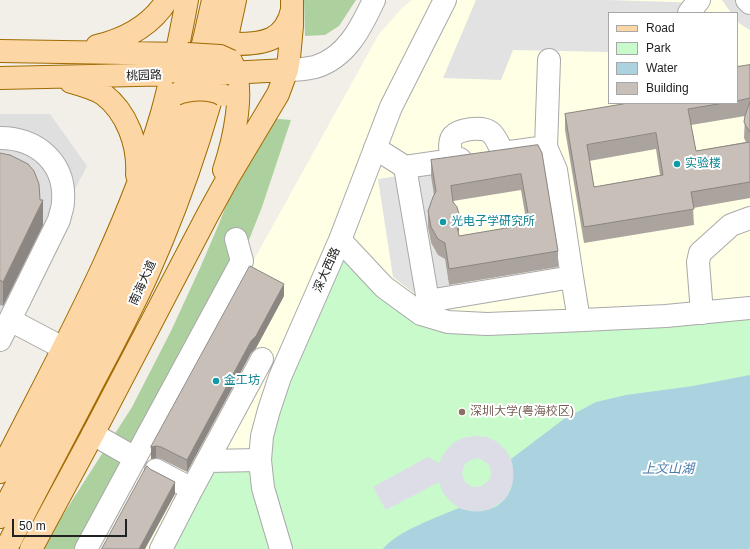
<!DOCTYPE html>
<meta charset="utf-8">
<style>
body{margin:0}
#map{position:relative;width:750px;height:549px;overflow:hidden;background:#f2efe9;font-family:Arial,sans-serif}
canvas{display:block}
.legend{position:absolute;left:608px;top:12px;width:130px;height:92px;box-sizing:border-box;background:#fff;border:1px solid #a7a7a7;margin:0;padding:5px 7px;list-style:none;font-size:12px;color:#222}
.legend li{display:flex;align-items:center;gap:8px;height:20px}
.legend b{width:20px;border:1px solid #a7a7a7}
.scale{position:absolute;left:12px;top:519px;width:115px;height:18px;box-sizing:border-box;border:2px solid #222;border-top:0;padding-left:5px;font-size:12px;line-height:14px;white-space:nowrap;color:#222;-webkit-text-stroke:3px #fff;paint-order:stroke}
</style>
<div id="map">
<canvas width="750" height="549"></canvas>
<ul class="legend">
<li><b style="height:5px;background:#fcd6a4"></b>Road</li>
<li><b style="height:11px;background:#c8facc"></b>Park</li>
<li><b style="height:11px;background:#aad3df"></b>Water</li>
<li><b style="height:11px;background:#c7bfb8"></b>Building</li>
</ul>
<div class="scale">50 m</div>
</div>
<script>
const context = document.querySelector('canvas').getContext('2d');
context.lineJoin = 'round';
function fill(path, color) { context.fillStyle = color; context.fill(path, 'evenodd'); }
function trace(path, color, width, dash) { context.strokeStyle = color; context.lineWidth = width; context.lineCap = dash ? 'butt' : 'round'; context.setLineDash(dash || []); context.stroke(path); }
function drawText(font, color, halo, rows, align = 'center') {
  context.font = font + ' Arial,"Noto Sans SC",sans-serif'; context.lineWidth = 4; context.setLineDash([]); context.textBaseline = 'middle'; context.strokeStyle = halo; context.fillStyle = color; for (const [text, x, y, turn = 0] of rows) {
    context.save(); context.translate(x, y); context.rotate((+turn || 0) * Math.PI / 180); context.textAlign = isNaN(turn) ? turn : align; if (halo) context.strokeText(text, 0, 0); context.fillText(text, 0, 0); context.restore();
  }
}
fill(new Path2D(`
 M 0,114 L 50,114 L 87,166 L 59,220 L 0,340 Z`), '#e0dfdf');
fill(new Path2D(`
 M 412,0 L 750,0 L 750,549 L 102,549 L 246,274 L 379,34 L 403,7 ZM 609,13 L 737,13 L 737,103 L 609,103 Z`), '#ffffe5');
fill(new Path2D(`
 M 304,0 L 356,0 L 339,26 L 325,35 L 305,36 Z
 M 256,117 L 291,120 L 262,207 L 245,250 L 94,549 L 42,549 L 50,535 L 132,407 L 171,331 L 200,268 L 218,226 L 235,183 Z`), '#add19e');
fill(new Path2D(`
 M 340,240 L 384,287 L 448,322 L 750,308 L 750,549 L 161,549 L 207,461 L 260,460 Z`), '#c8facc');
fill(new Path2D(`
 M 476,0 L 608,0 L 704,3 L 703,13 L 609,13 L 609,52 L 513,50 L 501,80 L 443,78 Z
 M 722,0 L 747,0 L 750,3 L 750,30 L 740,24 L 737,20 L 737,13 L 731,13 Z
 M 431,171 L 436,207 L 430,220 L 428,235 L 430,242 L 434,249 L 439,255 L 445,259 L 450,292 L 418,296 L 393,277 L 378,179 Z`), '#e2e2e2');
fill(new Path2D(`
 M 475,436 L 487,437 L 497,442 L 506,450 L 511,459 L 514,469 L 514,480 L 508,494 L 504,500 L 491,509 L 485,511 L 474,512 L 466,510 L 459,508 L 450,501 L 443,493 L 439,482 L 386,510 L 373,487 L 428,457 L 439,463 L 445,452 L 453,443 L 463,438 ZM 478,458 L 487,463 L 490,467 L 491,476 L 489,480 L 482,486 L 473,487 L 465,482 L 462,473 L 465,464 L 469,461 Z`), '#dddde8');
fill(new Path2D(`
 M 750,375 L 750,548 L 748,549 L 383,549 C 397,531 438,517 459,508 C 494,521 522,495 511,459 L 564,419 L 596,402 L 626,395 L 693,386 Z`), '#aad3df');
const minor = new Path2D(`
 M 747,0 L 750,3
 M 689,13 L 699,0
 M 287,70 C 296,70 306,69 315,67 C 346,58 361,28 374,0
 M 0,138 C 37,138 66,163 63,202 C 63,208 60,214 59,220 L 0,340
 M 546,147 L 549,60
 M 375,148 L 405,167 L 460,159
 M 451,161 C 451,153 448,142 453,136 C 459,129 482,126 490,132 C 496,136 499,146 503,153
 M 405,167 L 428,301 L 572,277 L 556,170 L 546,147 L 510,152
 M 340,240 L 384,287 L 421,314 L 448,322 L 487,324 L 562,321 L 666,316 L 750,308
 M 572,277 L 579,320
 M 702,313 L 698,262 L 700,253 L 731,225 L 750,218
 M 10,320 L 63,348
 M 93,434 L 135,458
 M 207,461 L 260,460
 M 156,470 L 192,489 L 161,549
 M 192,489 L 262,359
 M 86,549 L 242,261 L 236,239
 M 281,549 L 263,488 L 260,460 L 262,436 L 269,410 L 280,377 L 340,240 L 391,107 L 445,0`);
const major = new Path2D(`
 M 236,44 C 263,44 285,41 292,10
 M 97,46 C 126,39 151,26 167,0
 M 0,51 L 187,54
 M 228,73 L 287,70
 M 0,78 L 181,74
 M 71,82 C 82,85 93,88 103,94 C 127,112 139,145 137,175
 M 224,170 C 233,143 247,87 231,61
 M 0,472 C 59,355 125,239 162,113 C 172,76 180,38 187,0
 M 0,517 C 43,433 89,350 128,264 C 166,180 194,90 213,0
 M 6,549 C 34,494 63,440 91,386 C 111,348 131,311 148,273 C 187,185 216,94 235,0
 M 31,549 L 93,434 L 207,216 L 229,176 L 278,94 L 287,70 L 289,58 L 292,26 L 292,0`);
trace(minor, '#a9a9a9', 24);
trace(major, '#a06b00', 24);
trace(minor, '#fff', 22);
trace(major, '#fcd6a4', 22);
const majorBridge = new Path2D(`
 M 187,54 L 220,56 L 231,61
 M 181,74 L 228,73
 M 176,94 C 189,89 210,87 223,95`);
trace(majorBridge, '#a06b00', 24, []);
trace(majorBridge, '#fcd6a4', 22);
fill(new Path2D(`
 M 750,65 L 750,198 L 693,208 L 694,225 L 584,243 L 565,130 L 565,114 L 629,103 L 737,103 L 737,67 ZM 745,116 L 744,138 L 746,142 L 696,151 L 691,125 ZM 656,149 L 660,175 L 594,187 L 589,161 Z
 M 538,145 L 558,251 L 558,267 L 449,285 L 445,259 L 438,255 L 431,243 L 428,227 L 428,211 L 434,195 L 431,176 L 431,160 ZM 521,190 L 527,225 L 459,236 L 458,232 L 459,230 L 453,201 Z
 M 0,153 L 43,225 L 3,306 L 0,305 Z
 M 284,296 L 256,348 L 251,353 L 187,472 L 161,459 L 156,458 L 151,459 L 151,447 Z`), '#aba49e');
fill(new Path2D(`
 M 43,200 L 43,225 L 3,306 L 3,282 Z
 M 459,214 L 459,230 L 456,237 L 456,221 Z
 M 284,284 L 284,296 L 256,348 L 251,353 L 187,472 L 187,460 L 251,341 Z
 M 156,446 L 156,458 L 151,459 L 151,447 Z
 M 175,482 L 175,494 L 145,549 L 139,549 Z`), '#8b8681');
const building = new Path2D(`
 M 750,65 L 750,98 L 737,101 L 737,67 Z
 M 750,102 L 750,132 L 746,126 L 744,122 L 745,116 Z
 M 629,103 L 724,103 L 688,109 L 696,151 L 750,142 L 750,182 L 691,192 L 694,209 L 584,227 L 565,114 ZM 656,133 L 663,175 L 594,187 L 587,145 Z
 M 538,145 L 542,153 L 558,251 L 449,269 L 445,243 L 438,239 L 431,227 L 428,211 L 433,197 L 436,191 L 431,160 ZM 521,174 L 530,224 L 459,236 L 456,221 L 459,214 L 457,207 L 453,202 L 451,186 Z
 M 0,153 L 10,155 L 28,164 L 34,171 L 39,184 L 40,200 L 43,200 L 3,282 L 0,280 Z
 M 250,266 L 284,284 L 256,336 L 251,341 L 187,460 L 161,447 L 156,446 L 151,447 Z
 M 147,466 L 150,469 L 175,482 L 139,549 L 102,549 Z`);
fill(building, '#c7bfb8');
trace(building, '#8b8681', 1);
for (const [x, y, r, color] of [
 [677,164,4,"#0f9aa8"],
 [443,222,4,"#0f9aa8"],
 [216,381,4,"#0f9aa8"],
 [462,412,4,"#8d6e63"]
]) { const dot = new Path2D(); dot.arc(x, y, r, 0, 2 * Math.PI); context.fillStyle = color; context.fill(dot); trace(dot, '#fff', 1.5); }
drawText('12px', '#222', '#fff', [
 ["桃园路",144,76,-2],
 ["深大西路",327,270,-66],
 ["南海大道",143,283,-66]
]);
drawText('12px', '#0d838f', '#fff', [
 ["实验楼",685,164],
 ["光电子学研究所",451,222],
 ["金工坊",224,381]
], 'left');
drawText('12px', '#785e54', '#fff', [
 ["深圳大学(粤海校区)",470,412]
], 'left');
drawText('italic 13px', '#4a7aab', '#fff', [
 ["上文山湖",668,469]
]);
</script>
